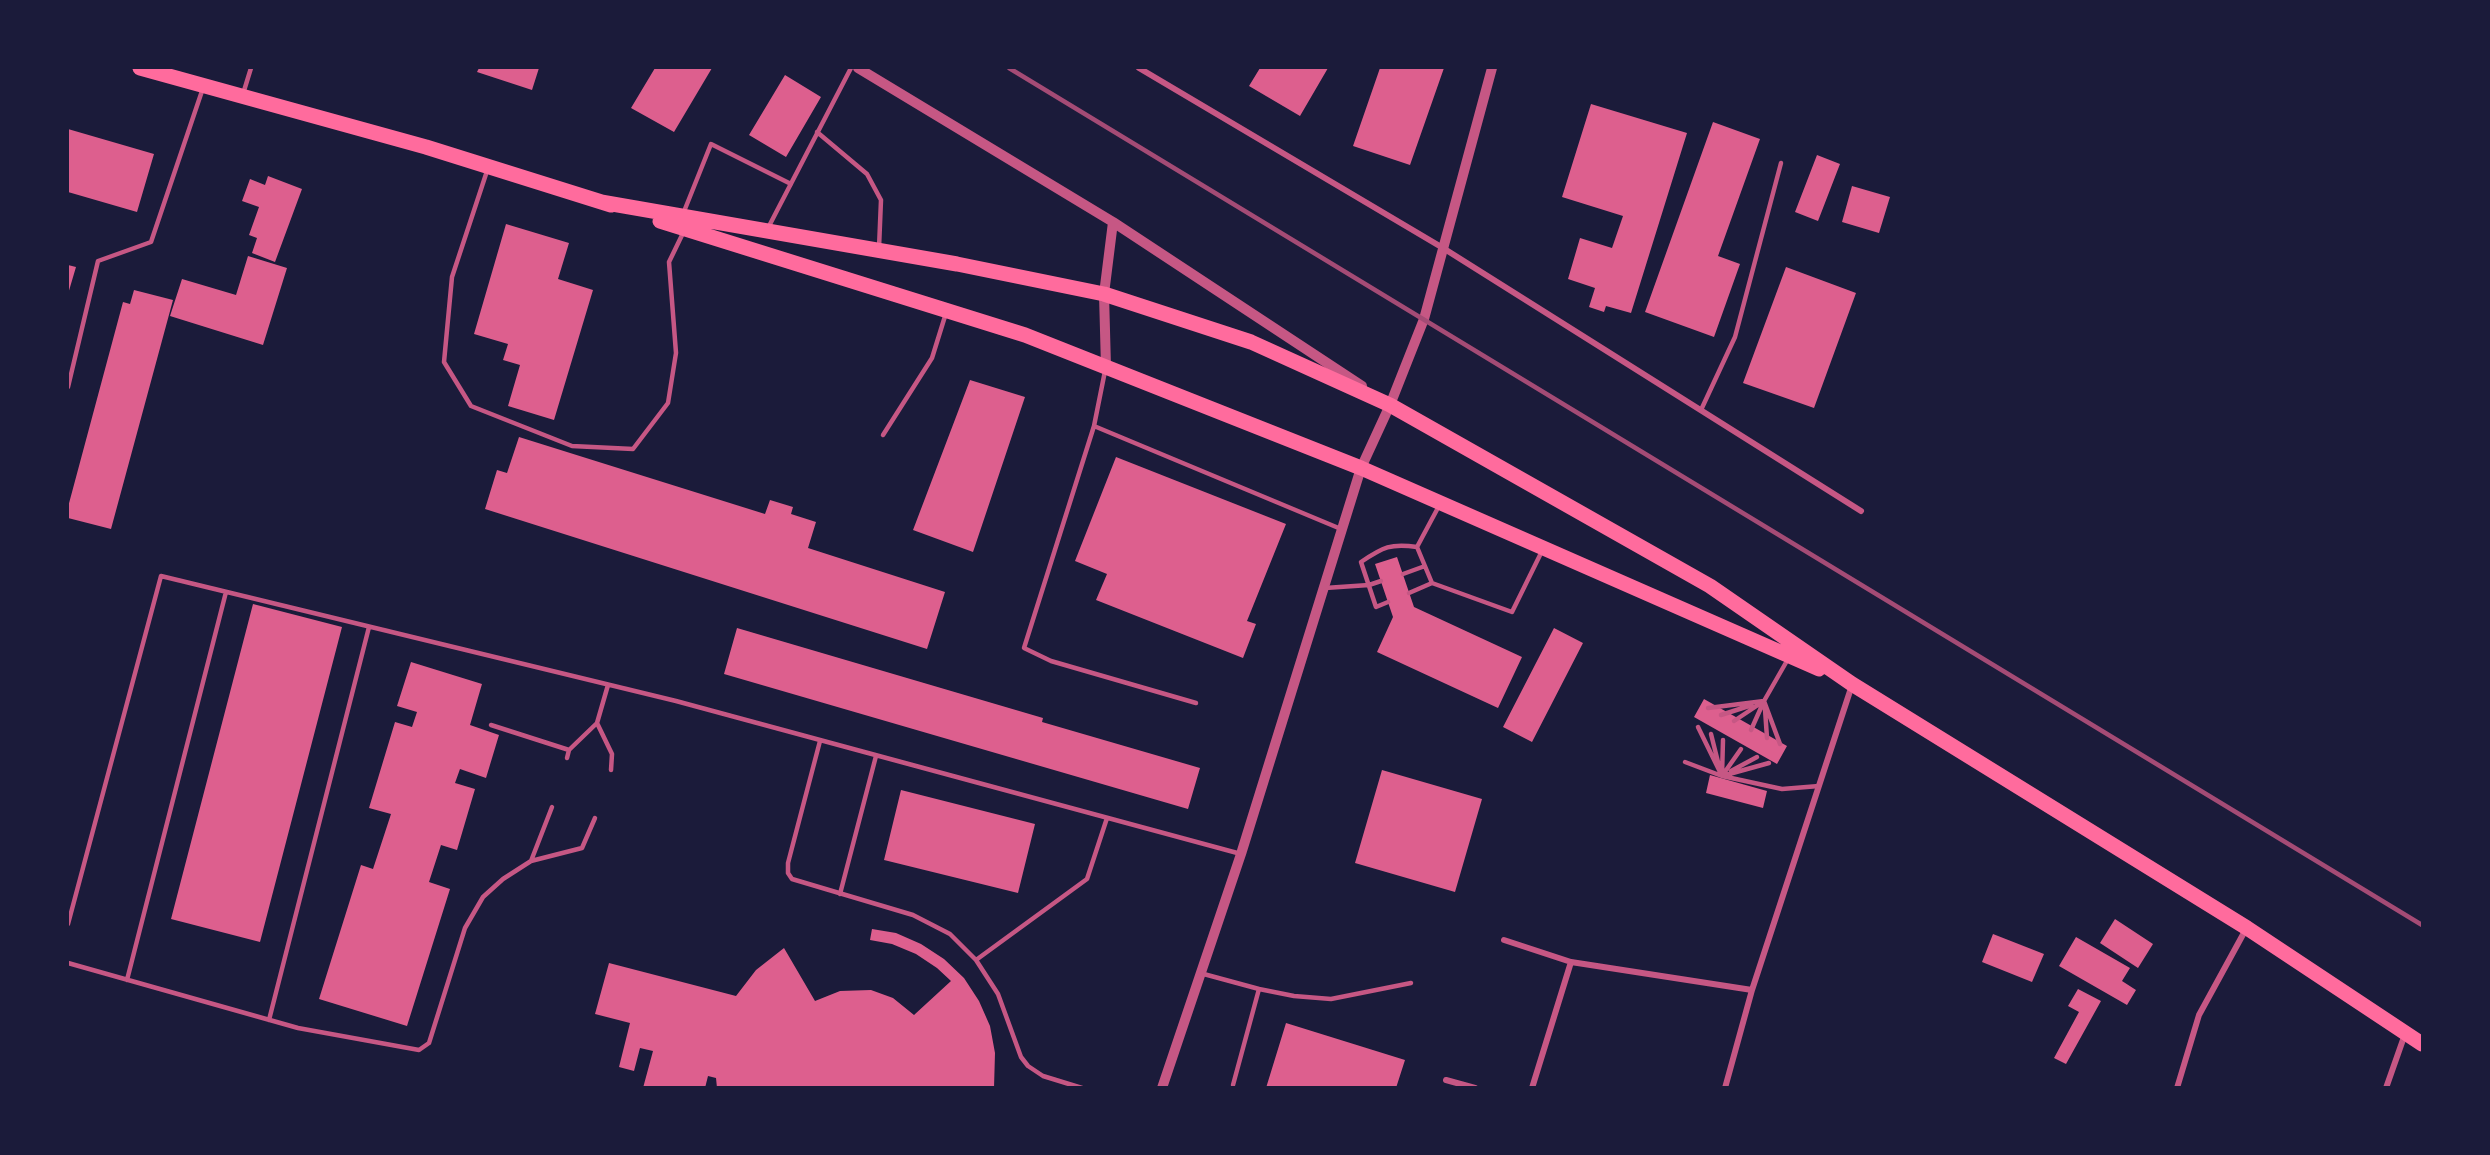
<!DOCTYPE html>
<style>
body{margin:0}
#map{position:relative;width:2490px;height:1155px;overflow:hidden;background:#1b1b3a;font-family:"Exo 2",sans-serif}
canvas{display:block}
.frame{position:absolute;inset:0;border:69px solid #1b1b3a;pointer-events:none}
</style>
<div id="map">
<canvas width="2490" height="1155"></canvas>
<div class="frame"></div>
</div>
<script>
const context = document.querySelector('canvas').getContext('2d');
context.lineJoin = 'round';
function fill(path, color) { context.fillStyle = color; context.fill(path, 'evenodd'); }
function trace(path, color, width, dash) { context.strokeStyle = color; context.lineWidth = width; context.lineCap = dash ? 'butt' : 'round'; context.setLineDash(dash || []); context.stroke(path); }
fill(new Path2D(`
 M 479,68 L 539,68 L 532,90 L 477,72 Z
 M 655,68 L 712,68 L 674,132 L 631,108 Z
 M 1260,68 L 1328,68 L 1300,116 L 1249,86 Z
 M 1380,68 L 1444,68 L 1410,165 L 1353,146 Z
 M 785,75 L 821,97 L 786,157 L 749,135 Z
 M 1591,104 L 1687,133 L 1631,313 L 1606,306 L 1604,312 L 1589,307 L 1595,288 L 1568,279 L 1580,238 L 1612,248 L 1623,216 L 1562,197 Z
 M 1713,122 L 1760,139 L 1718,256 L 1740,264 L 1714,337 L 1645,312 Z
 M 68,129 L 154,154 L 137,212 L 68,192 Z
 M 1817,155 L 1840,164 L 1818,221 L 1795,212 Z
 M 268,176 L 302,189 L 275,262 L 252,253 L 257,238 L 249,235 L 259,207 L 242,201 L 250,179 L 265,185 Z
 M 1852,186 L 1890,197 L 1879,233 L 1842,222 Z
 M 506,224 L 569,243 L 558,279 L 593,290 L 554,420 L 508,406 L 520,365 L 503,360 L 508,344 L 474,334 Z
 M 248,256 L 287,268 L 263,345 L 170,316 L 182,279 L 236,295 Z
 M 68,265 L 76,267 L 68,294 Z
 M 1786,267 L 1856,293 L 1814,408 L 1743,383 Z
 M 134,290 L 173,300 L 111,529 L 68,518 L 68,507 L 123,302 L 130,304 Z
 M 970,380 L 1025,397 L 973,552 L 913,530 Z
 M 519,437 L 765,514 L 770,500 L 793,507 L 791,514 L 816,522 L 808,548 L 945,592 L 927,649 L 485,509 L 497,470 L 507,473 Z
 M 1116,457 L 1286,524 L 1247,621 L 1256,624 L 1243,658 L 1096,600 L 1107,574 L 1075,561 Z
 M 1397,557 L 1414,607 L 1522,657 L 1498,708 L 1377,652 L 1393,617 L 1375,564 Z
 M 253,604 L 342,627 L 260,942 L 171,919 Z
 M 737,628 L 1043,718 L 1042,722 L 1200,768 L 1188,809 L 724,674 Z
 M 1554,628 L 1583,643 L 1532,742 L 1503,727 Z
 M 411,662 L 482,684 L 470,725 L 499,735 L 486,778 L 460,769 L 455,783 L 475,789 L 457,850 L 441,845 L 429,882 L 450,889 L 407,1026 L 319,999 L 361,865 L 373,869 L 391,814 L 369,808 L 395,722 L 412,727 L 417,712 L 397,706 Z
 M 1704,699 L 1787,746 L 1777,764 L 1694,717 Z
 M 1382,770 L 1482,799 L 1455,892 L 1355,863 Z
 M 1710,775 L 1767,791 L 1763,808 L 1706,793 Z
 M 901,790 L 1035,824 L 1018,893 L 884,860 Z
 M 2115,919 L 2153,944 L 2138,968 L 2100,943 Z
 M 872,929 L 896,933 L 921,944 L 944,959 L 964,978 L 979,1001 L 990,1026 L 995,1053 L 994,1088 L 717,1088 L 716,1078 L 708,1076 L 705,1088 L 643,1088 L 653,1051 L 640,1048 L 634,1071 L 619,1067 L 630,1023 L 595,1014 L 609,963 L 736,996 L 756,970 L 784,948 L 815,1001 L 840,991 L 871,990 L 893,998 L 914,1015 L 951,981 L 937,968 L 916,954 L 892,944 L 870,940 Z
 M 1993,934 L 2044,954 L 2032,982 L 1982,962 Z
 M 2076,937 L 2130,968 L 2122,981 L 2136,990 L 2127,1005 L 2059,966 Z
 M 2078,989 L 2101,1001 L 2066,1064 L 2054,1058 L 2079,1012 L 2068,1006 Z
 M 1286,1023 L 1405,1060 L 1396,1088 L 1266,1088 Z`), '#dd5f8e');
trace(new Path2D(`
 M 243,94 L 251,68
 M 817,132 L 867,174 L 881,200 L 879,248
 M 488,168 L 452,277 L 444,362 L 471,406 L 572,446 L 633,449 L 668,403 L 676,353 L 669,262 L 684,231
 M 683,214 L 711,144 L 791,184
 M 768,228 L 851,68
 M 1105,371 L 1094,426 L 1341,529
 M 68,387 L 98,261 L 151,242 L 203,88
 M 1701,410 L 1735,337 L 1781,163
 M 1094,426 L 1024,648 L 1051,661 L 1196,703
 M 883,435 L 932,358 L 946,313
 M 1440,504 L 1417,547 L 1432,583 L 1512,612 L 1542,551
 M 1403,574 L 1425,566
 M 1325,588 L 1369,585 L 1381,581
 M 1409,593 L 1432,583
 M 1388,602 L 1376,607 L 1361,562 C 1383,547 1391,543 1417,547
 M 608,685 L 597,723 L 612,754 L 611,770
 M 1764,701 L 1788,659
 M 1708,708 L 1764,701 L 1780,744
 M 1765,709 L 1767,738
 M 1721,715 L 1752,705
 M 1734,721 L 1764,701 L 1751,730
 M 491,725 L 569,750
 M 1698,727 L 1722,776 L 1769,763
 M 1711,734 L 1719,766
 M 1723,740 L 1722,776 L 1741,749
 M 820,741 L 788,863 L 788,873 L 792,879 L 913,915 L 950,934 L 976,960 L 998,994 L 1021,1057 L 1028,1066 L 1043,1076 L 1082,1088
 M 567,758 L 569,750 L 597,723
 M 1685,762 L 1722,776 L 1782,789 L 1819,786
 M 1731,771 L 1757,757
 M 531,861 L 552,807
 M 840,894 L 876,756
 M 68,924 L 161,576 L 676,701 L 1241,854
 M 976,960 L 1087,879 L 1107,818
 M 68,963 L 298,1028 L 419,1050 L 429,1043 L 465,928 L 483,897 L 503,879 L 531,861 L 582,848 L 595,818
 M 1200,973 L 1259,989 L 1233,1085
 M 127,980 L 226,592
 M 1259,989 L 1294,996 L 1331,999 L 1411,983
 M 269,1020 L 369,627`), '#c65784', 4.5);
trace(new Path2D(`
 M 1139,68 L 1443,248 L 1861,511
 M 1504,940 L 1571,962 L 1752,990
 M 1446,1080 L 1475,1088
 M 1532,1088 L 1571,962
 M 1725,1088 L 1752,990 L 1852,685
 M 2177,1088 L 2199,1015 L 2246,929
 M 2386,1088 L 2405,1034`), '#c65784', 6);
trace(new Path2D(`
 M 858,68 L 1113,222 L 1104,294 L 1106,367
 M 1113,222 L 1362,386
 M 1162,1088 L 1241,854 L 1361,468 L 1390,405 L 1424,319 L 1492,68`), '#c65784', 10);
trace(new Path2D(`
 M 140,68 L 426,147 L 611,205
 M 601,202 L 957,264 L 1104,294 L 1251,342 L 1390,405 L 1710,586 L 1852,684 L 2247,928 L 2422,1044
 M 660,221 L 1025,335 L 1361,468 L 1819,669`), '#ff6b9d', 15);
trace(new Path2D(`
 M 1009,68 L 2422,925`), '#a44b75', 4.5);
</script>
